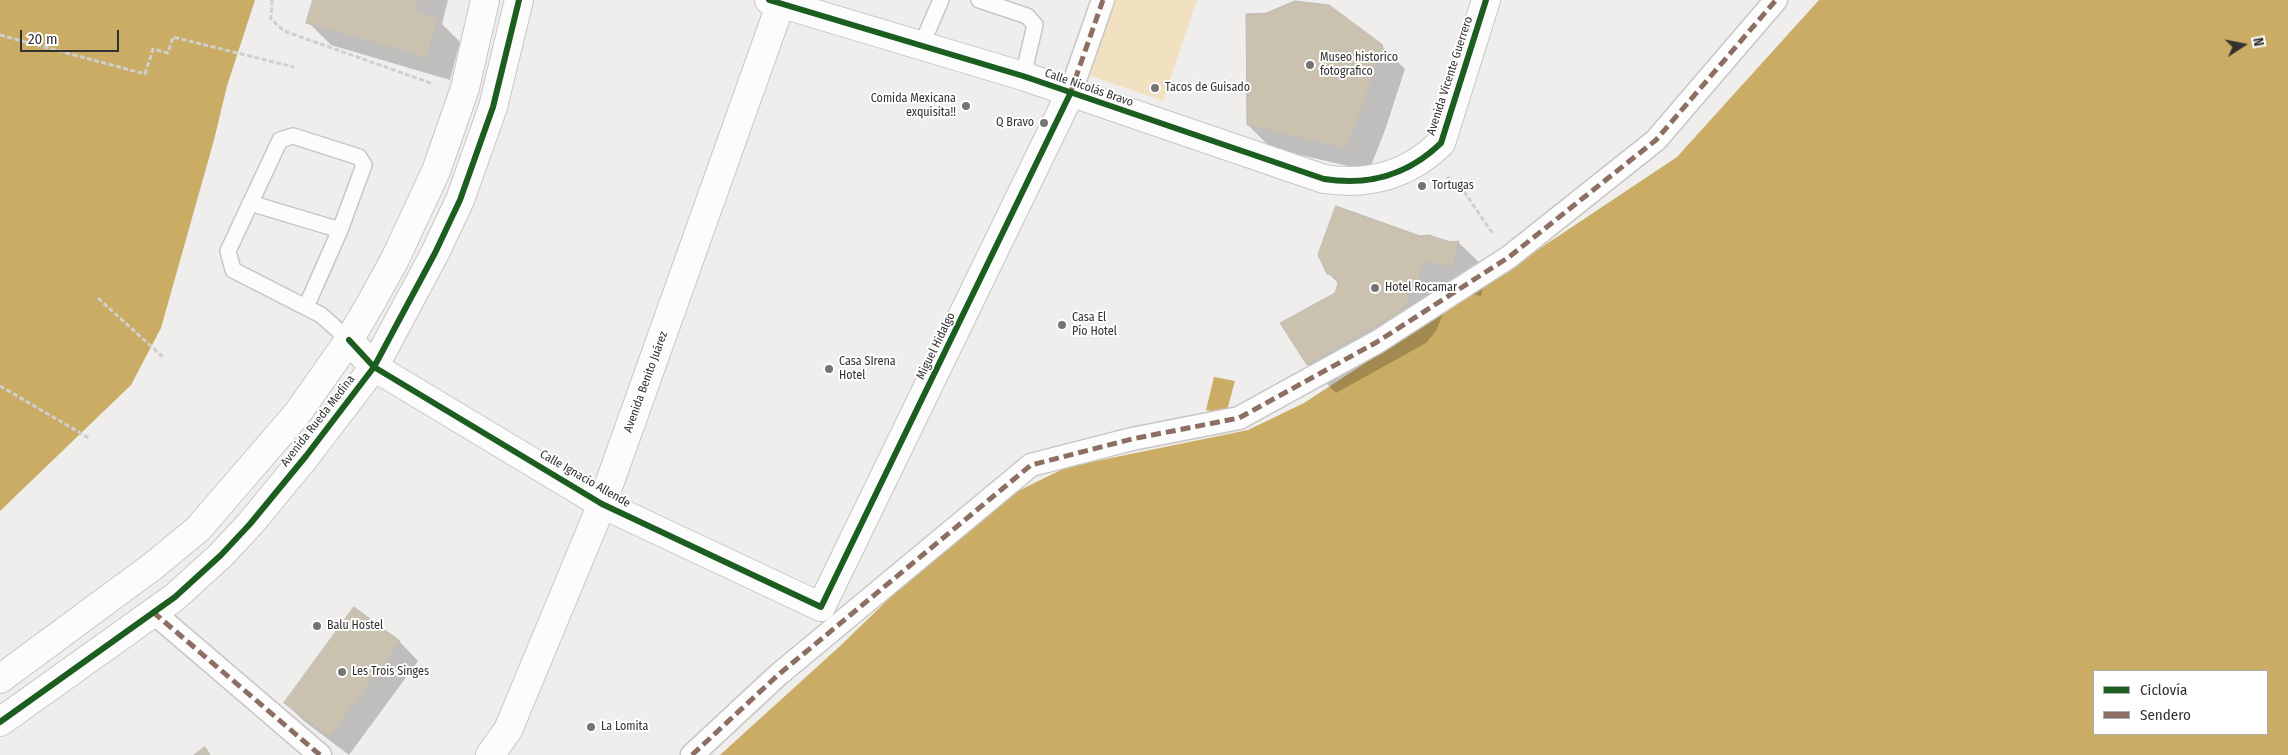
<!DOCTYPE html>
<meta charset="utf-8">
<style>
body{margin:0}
#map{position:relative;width:2288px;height:755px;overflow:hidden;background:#efeeed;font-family:"Fira Sans Condensed",sans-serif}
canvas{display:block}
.legend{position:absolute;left:2093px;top:670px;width:175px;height:65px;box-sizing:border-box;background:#fff;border:1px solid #adadad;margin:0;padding:6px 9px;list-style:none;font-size:15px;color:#333231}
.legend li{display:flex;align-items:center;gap:10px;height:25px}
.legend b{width:25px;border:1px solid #adadad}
.north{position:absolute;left:2218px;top:20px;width:50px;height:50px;-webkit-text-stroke:4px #fff;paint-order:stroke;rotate:79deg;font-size:14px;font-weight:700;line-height:20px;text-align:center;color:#333231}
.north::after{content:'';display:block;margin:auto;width:18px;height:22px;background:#333231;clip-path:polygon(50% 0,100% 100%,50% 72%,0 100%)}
.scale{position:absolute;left:20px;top:30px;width:99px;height:22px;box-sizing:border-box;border:2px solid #333231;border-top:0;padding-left:6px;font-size:15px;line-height:18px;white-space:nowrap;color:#333231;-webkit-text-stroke:4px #fff;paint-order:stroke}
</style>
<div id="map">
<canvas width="2288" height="755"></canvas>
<ul class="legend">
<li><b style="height:6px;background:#1b5e20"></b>Ciclovía</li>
<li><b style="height:6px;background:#8d6e63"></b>Sendero</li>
</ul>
<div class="north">N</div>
<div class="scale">20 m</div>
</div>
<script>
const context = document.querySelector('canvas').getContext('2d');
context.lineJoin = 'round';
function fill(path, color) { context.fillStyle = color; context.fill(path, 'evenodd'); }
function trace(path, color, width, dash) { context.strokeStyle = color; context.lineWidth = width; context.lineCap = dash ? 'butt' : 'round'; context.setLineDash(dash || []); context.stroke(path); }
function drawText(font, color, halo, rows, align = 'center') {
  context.font = font + ' "Fira Sans Condensed",sans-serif'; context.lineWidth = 4; context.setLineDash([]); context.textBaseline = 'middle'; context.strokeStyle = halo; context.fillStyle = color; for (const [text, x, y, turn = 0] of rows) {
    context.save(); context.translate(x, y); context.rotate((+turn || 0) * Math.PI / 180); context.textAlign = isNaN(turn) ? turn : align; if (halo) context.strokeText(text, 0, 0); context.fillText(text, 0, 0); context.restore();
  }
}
fill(new Path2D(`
 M 1110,0 L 1197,0 L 1163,101 L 1085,74 Z`), '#f2e1c1');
fill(new Path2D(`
 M 0,0 L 255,0 L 227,86 L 214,140 L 161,328 L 131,385 L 0,511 Z
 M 1819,0 L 2288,0 L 2288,755 L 720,755 L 839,647 L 928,561 L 983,515 L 1018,491 L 1067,467 L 1248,430 L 1304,403 L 1497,277 L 1677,157 ZM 2094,671 L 2267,671 L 2267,734 L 2094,734 Z
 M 1214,377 L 1235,381 L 1226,414 L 1206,410 Z`), '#caac64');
fill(new Path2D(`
 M 314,0 L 448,0 L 442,24 L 460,42 L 450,80 L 331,45 L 308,22 Z
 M 1266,14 L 1382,46 L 1405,69 L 1385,130 L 1369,171 L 1271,148 L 1248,125 Z
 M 1420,237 L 1450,243 L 1458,242 L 1487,270 L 1481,296 L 1453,290 L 1436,331 L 1426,343 L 1336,393 L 1308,365 L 1282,324 L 1336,294 L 1339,284 L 1328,273 Z
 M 354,608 L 400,642 L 418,661 L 349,755 L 304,721 L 285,703 Z`), '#0003');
const building = new Path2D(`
 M 313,0 L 419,0 L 416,12 L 438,18 L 427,58 L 306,23 Z
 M 1295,1 L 1329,5 L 1383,45 L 1363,106 L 1346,149 L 1247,125 L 1246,14 L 1266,13 Z
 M 1336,206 L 1420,236 L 1429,235 L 1450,242 L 1459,241 L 1453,268 L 1425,262 L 1407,303 L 1397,314 L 1307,365 L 1280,323 L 1335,293 L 1338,283 L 1336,276 L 1327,274 L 1318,255 Z
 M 354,607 L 400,641 L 330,737 L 284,703 Z
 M 205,747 L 210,755 L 194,755 Z`);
fill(building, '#cac1ae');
trace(building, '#bdbcbb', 1);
const service = new Path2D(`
 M 979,0 L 1027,16 L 1035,25 L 1023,76
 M 921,46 L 941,0
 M 250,203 L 340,230
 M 306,307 L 340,230 L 364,165 L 359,157 L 293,136 L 280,140 L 228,251 L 233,270 L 321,315 L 349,340`);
const pedestrian = new Path2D(`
 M 1070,94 L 1103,0
 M 153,612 L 320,755
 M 692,755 L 778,675 L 1031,465 L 1132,439 L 1239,418 L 1377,342 L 1509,257 L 1656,140 L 1776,0`);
const minor = new Path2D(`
 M 769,0 L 1023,76 L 1324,179 C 1370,186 1408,175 1441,143 L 1486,0
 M 349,340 L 374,367 L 602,504 L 821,607 L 1070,94
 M 490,755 L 508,730 L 602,504 L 782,0`);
const tertiary = new Path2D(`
 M 0,679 L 153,566 L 198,529 L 297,414 L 349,340 L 372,301 L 395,259 L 436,171 L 465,88 L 485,0
 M 0,722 L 175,597 L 221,555 L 250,524 L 306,456 L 374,367 L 435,253 L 460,200 L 493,107 L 519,0`);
trace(service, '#c7c6c5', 18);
trace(pedestrian, '#c7c6c5', 25);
trace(minor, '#c7c6c5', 30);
trace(tertiary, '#c7c6c5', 30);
trace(new Path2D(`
 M 272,0 L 271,19 L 284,31 L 433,84
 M 0,35 L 145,74 L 153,49 L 168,53 L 173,37 L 294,67
 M 1447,177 L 1463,190 L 1493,234
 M 98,298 L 164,358
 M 0,386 L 89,438`), '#cfcfce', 3, [5, 2.5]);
trace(service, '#fdfcfc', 15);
trace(pedestrian, '#fdfcfc', 22);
trace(minor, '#fdfcfc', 28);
trace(tertiary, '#fdfcfc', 28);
trace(new Path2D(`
 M 1070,94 L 1103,0
 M 153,612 L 320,755
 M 692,755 L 778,675 L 1031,465 L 1132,439 L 1239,418 L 1377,342 L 1509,257 L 1656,140 L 1776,0`), '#8d6e63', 5, [10, 5]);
trace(new Path2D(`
 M 769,0 L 1023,76 L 1324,179 C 1370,186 1408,175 1441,143 L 1486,0
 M 349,340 L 374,367 L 602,504 L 821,607 L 1070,94
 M 0,722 L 175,597 L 221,555 L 250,524 L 306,456 L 374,367 L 435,253 L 460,200 L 493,107 L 519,0`), '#1b5e20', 6);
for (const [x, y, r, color] of [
 [1310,65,5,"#757473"],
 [1155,88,5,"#757473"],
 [966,106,5,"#757473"],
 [1044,123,5,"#757473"],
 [1422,186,5,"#757473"],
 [1375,288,5,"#757473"],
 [1062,325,5,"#757473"],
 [829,369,5,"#757473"],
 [317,626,5,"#757473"],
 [342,672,5,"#757473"],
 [591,727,5,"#757473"]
]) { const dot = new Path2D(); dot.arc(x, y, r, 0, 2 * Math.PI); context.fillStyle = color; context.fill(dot); trace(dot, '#fff', 2); }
drawText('12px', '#333231', '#fff', [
 ["Museo historico",1320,58],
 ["fotografico",1320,72],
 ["Tacos de Guisado",1165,88],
 ["Comida Mexicana",956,99,"right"],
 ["exquisita!!",956,113,"right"],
 ["Q Bravo",1034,123,"right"],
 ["Tortugas",1432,186],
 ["Hotel Rocamar",1385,288],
 ["Casa El",1072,318],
 ["Pío Hotel",1072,332],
 ["Casa SIrena",839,362],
 ["Hotel",839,376],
 ["Balu Hostel",327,626],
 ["Les Trois Singes",352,672],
 ["La Lomita",601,727]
], 'left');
drawText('12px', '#333231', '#fff', [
 ["Avenida Vicente Guerrero",1450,76,-72],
 ["Calle Nicolás Bravo",1089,88,19],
 ["Miguel Hidalgo",936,346,-64],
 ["Avenida Benito Juárez",646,382,-70],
 ["Avenida Rueda Medina",318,421,-52],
 ["Calle Ignacio Allende",585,479,30]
]);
</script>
